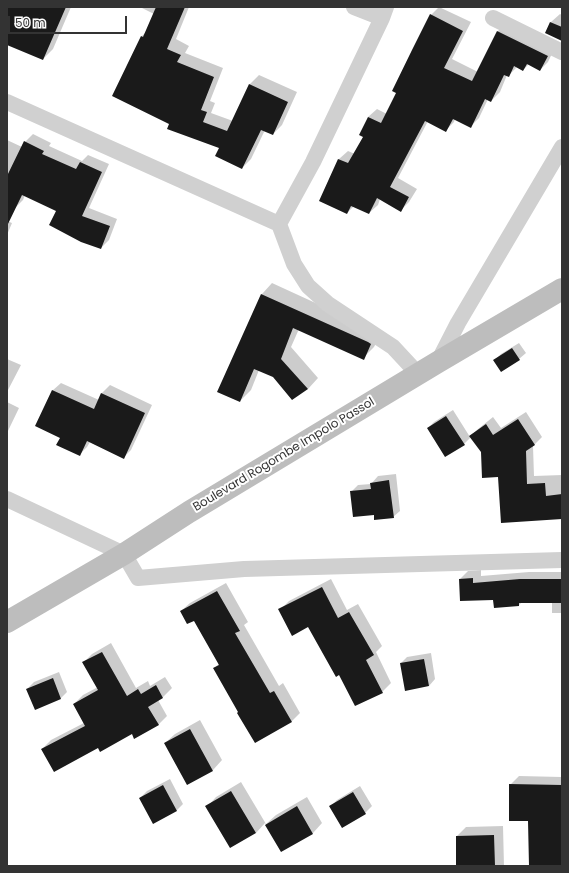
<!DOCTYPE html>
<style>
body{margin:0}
#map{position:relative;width:569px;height:873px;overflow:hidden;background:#fff;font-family:Poppins,sans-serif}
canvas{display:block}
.frame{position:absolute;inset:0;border:8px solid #333;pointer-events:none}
.scale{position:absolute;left:8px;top:16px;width:119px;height:18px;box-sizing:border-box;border:2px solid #333;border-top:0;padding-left:5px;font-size:12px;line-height:14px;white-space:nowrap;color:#333;-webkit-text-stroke:3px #fff;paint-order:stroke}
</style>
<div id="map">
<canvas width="569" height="873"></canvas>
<div class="frame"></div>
<div class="scale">50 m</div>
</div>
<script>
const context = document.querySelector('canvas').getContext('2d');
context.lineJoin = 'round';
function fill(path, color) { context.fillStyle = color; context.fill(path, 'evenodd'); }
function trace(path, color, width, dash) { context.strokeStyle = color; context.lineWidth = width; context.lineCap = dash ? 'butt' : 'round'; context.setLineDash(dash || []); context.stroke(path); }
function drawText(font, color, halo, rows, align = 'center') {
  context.font = font + ' Poppins,sans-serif'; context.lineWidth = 4; context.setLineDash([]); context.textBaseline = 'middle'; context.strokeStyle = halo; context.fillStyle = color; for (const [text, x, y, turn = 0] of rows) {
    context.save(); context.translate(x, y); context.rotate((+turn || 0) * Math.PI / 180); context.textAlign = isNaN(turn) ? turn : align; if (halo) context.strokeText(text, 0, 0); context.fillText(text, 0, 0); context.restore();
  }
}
fill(new Path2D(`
 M 7,7 L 71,7 L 53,49 L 43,59 L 7,12 Z
 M 140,7 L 189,7 L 176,39 L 189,46 L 185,53 L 223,68 L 210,101 L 215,103 L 211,113 L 233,121 L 250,84 L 259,75 L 297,92 L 282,125 L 273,134 L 265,130 L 251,159 L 242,168 L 220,148 L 170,123 L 142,36 L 147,31 L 154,14 Z
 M 439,7 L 471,22 L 452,59 L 478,72 L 498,31 L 506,23 L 555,47 L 548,62 L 540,70 L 529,64 L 523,70 L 517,67 L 508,76 L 507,75 L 500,92 L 491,101 L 488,99 L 479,118 L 471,126 L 455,119 L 454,122 L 445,131 L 428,121 L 398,178 L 417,189 L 409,202 L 401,210 L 380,199 L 378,205 L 369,213 L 354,206 L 347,213 L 320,201 L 339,159 L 348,151 L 355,154 L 364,136 L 368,117 L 377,109 L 387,114 L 431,15 Z
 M 560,14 L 562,15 L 562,40 L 546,33 L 551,22 Z
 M 33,134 L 51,143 L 49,146 L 82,161 L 88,155 L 109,164 L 89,208 L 117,219 L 109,240 L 101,248 L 58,210 L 25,195 L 23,200 L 15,208 L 7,204 L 7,140 L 22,147 L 25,142 Z
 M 7,221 L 12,223 L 7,235 Z
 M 272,283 L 381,333 L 374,347 L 363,358 L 299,329 L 291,347 L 318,378 L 308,389 L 274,377 L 259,370 L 251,390 L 240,401 L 262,294 Z
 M 519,343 L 526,353 L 519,359 L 495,360 L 501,354 Z
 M 7,359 L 21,365 L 7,392 Z
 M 61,383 L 99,400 L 102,393 L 110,385 L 152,405 L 131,450 L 123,458 L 90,442 L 87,447 L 79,455 L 61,437 L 52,391 Z
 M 7,402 L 19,408 L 7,433 Z
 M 453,410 L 470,437 L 478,429 L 493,417 L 501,428 L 526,412 L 542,437 L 533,446 L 534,476 L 562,475 L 562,518 L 499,476 L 471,437 L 464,444 L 428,428 L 434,422 Z
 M 396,474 L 400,511 L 393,517 L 374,514 L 351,492 L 358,485 L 371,484 L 378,476 Z
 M 481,570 L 481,576 L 529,572 L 562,572 L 562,613 L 552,613 L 552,602 L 522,602 L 519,605 L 494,607 L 494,599 L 460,579 L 468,571 Z
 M 331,579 L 347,610 L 358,604 L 382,646 L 376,652 L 391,683 L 382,692 L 340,673 L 308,626 L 280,610 L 289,601 Z
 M 226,583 L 248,622 L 244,625 L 279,686 L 283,683 L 300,713 L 292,721 L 256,742 L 214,668 L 219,664 L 194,620 L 181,611 L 190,603 Z
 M 111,643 L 136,688 L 148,681 L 150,686 L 165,677 L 172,688 L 163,697 L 158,700 L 167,716 L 158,725 L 132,733 L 98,747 L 42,749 L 51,740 L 84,723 L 74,704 L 83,695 L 98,687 L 83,663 L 92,654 Z
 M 431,653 L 435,679 L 429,686 L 401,663 L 407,657 Z
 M 59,672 L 67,692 L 61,698 L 35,708 L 27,689 L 34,682 Z
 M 200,720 L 222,760 L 213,770 L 188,784 L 165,743 L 175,734 Z
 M 519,776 L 562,777 L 562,866 L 530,866 L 529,820 L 510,785 Z
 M 170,779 L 183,804 L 176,811 L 140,798 L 147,791 Z
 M 241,782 L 266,824 L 276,815 L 307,797 L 322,823 L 313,833 L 281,851 L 265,823 L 256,833 L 207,807 L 216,797 Z
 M 360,786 L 372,806 L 365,813 L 331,806 L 337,800 Z
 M 503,826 L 504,866 L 457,866 L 457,836 L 466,827 Z`), '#0003');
fill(new Path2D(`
 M 7,7 L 66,7 L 43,60 L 7,45 Z
 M 156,7 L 185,7 L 167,49 L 181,55 L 177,62 L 214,77 L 201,110 L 207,112 L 203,122 L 227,131 L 249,84 L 288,102 L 273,135 L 261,130 L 242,169 L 215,156 L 219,148 L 167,129 L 169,124 L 112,96 L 141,36 L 143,37 Z
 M 430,14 L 463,31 L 444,68 L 472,81 L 497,31 L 548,56 L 540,71 L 527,64 L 523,71 L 514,66 L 509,77 L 504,75 L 491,102 L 485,99 L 471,128 L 453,119 L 446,132 L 425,121 L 390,187 L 409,197 L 401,212 L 377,198 L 369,214 L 351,206 L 347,214 L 319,201 L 338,159 L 348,163 L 363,137 L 359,135 L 368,117 L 381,123 L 396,93 L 392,91 L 412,50 Z
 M 550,22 L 562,27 L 562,41 L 545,33 Z
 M 24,141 L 44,151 L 42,154 L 76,169 L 80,162 L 102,172 L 82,216 L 110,226 L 101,249 L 81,242 L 49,225 L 56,211 L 22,195 L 7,226 L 7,176 Z
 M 261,294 L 368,342 L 371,344 L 364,360 L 293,328 L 281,359 L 308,389 L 292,400 L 273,377 L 254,369 L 240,402 L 217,392 Z
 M 512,348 L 520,360 L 501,372 L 493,360 Z
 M 52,390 L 94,409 L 101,393 L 145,413 L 124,459 L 87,441 L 80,456 L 56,445 L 60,438 L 35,426 Z
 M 446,416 L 465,445 L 445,457 L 427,428 Z
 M 518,419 L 535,445 L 526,451 L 527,484 L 545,483 L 546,496 L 562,494 L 562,519 L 501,523 L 498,477 L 482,478 L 481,452 L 469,436 L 486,424 L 493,435 Z
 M 389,480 L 394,518 L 374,520 L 374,515 L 353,517 L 350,491 L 371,489 L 370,483 Z
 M 473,578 L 473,583 L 520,579 L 562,579 L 562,603 L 519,603 L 519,606 L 494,608 L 493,600 L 460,601 L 459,579 Z
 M 322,587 L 338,618 L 349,612 L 374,655 L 366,660 L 383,693 L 355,706 L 339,675 L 336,677 L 308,627 L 292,636 L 278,609 Z
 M 217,591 L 240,631 L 235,633 L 270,693 L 274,691 L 292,722 L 255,743 L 237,713 L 238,712 L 213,668 L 219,665 L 194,621 L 187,624 L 180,611 Z
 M 102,652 L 127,696 L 138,689 L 141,694 L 156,685 L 163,698 L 148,707 L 159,725 L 134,739 L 132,734 L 100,752 L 98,748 L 54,772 L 41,749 L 85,726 L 73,704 L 98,690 L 82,662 Z
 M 424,659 L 429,686 L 405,691 L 400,663 Z
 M 53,678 L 61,699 L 35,710 L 26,689 Z
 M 190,729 L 213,771 L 187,785 L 164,743 Z
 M 509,784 L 562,785 L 562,866 L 529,866 L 528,821 L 509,821 Z
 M 163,785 L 177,811 L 153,824 L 139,798 Z
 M 231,791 L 256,833 L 230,848 L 205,806 Z
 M 353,792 L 366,814 L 342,828 L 329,806 Z
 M 297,806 L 313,834 L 281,852 L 265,825 Z
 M 494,835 L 495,866 L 456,866 L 456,836 Z`), '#1a1a1a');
trace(new Path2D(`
 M 354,7 L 382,18
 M 493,18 L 562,52
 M 7,102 L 279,224 L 294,264 L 308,286 L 328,304 L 393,347 L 419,375
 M 279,224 L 313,162 L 382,18 L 386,7
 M 438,362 L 458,323 L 562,147
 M 7,499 L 124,554 L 138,578 L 244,569 L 562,560`), '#d0d0d0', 16);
trace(new Path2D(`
 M 7,622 L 124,554 L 189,512 L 438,362 L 562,289`), '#bdbdbd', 22);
drawText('12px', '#333', '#fff', [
 ["Boulevard Rogombe Impolo Passol",284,455,-31]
]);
</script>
